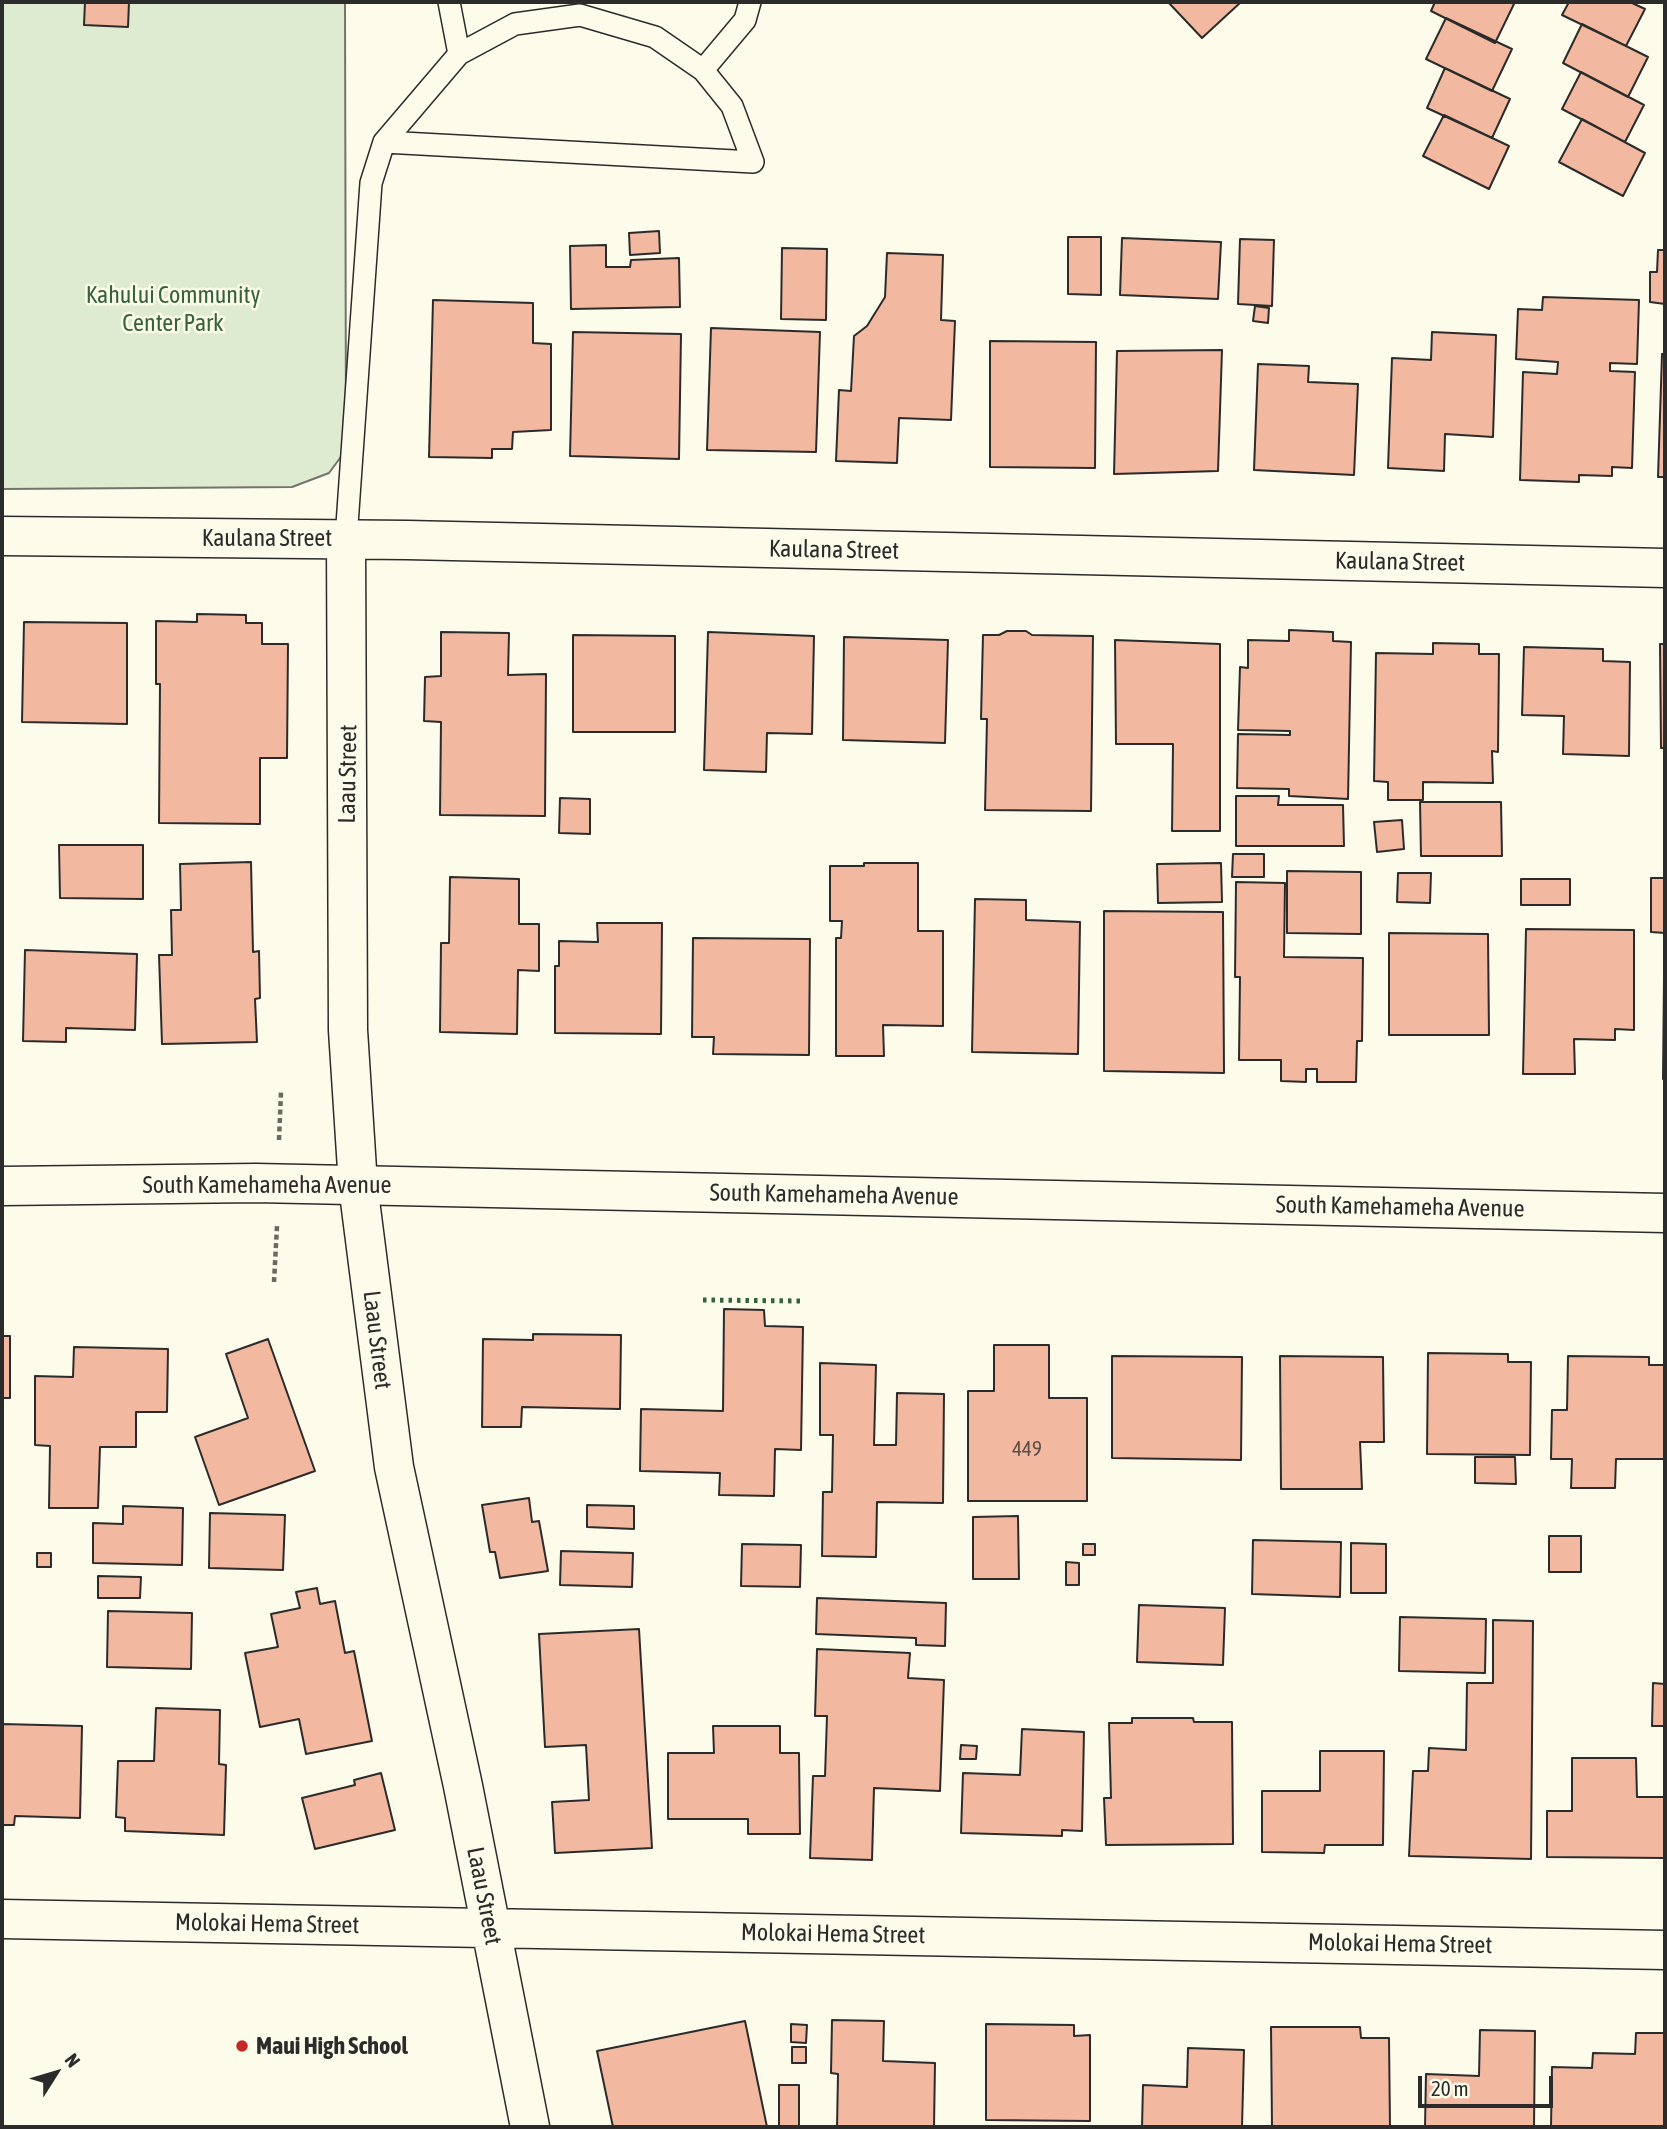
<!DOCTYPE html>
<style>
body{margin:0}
#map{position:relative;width:1667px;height:2129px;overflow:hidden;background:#fdfbea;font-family:"Asap Condensed",sans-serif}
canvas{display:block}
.frame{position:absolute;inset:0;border:4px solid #2b2b2b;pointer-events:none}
.north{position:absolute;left:21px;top:2038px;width:70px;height:70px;-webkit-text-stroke:5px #fdfbea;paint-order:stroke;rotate:53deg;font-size:19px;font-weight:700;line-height:28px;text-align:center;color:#2b2b2b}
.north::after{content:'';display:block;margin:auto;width:24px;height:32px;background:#2b2b2b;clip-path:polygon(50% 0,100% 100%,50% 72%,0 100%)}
.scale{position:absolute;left:1418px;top:2076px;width:135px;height:32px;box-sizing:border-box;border:4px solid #2b2b2b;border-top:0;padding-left:9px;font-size:21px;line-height:24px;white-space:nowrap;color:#2b2b2b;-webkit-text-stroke:5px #fdfbea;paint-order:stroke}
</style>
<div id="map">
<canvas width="1667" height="2129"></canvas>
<div class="frame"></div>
<div class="north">N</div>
<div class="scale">20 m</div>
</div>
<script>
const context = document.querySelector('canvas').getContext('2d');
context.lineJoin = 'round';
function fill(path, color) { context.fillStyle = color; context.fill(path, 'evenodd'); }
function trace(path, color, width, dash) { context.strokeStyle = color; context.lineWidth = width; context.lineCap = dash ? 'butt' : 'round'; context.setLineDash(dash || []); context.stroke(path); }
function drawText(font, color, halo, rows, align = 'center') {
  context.font = font + ' "Asap Condensed",sans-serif'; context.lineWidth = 5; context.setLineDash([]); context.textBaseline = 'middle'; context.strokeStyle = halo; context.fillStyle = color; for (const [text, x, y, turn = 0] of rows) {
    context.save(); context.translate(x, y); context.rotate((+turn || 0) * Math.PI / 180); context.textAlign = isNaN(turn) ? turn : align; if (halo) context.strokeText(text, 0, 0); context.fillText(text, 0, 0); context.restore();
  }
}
const green = new Path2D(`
 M 2,2 L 345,2 L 346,450 L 329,473 L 292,487 L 2,489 Z`);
fill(green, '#deebd1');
trace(green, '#74746e', 2);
const building = new Path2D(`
 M 85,2 L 129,2 L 128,27 L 84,25 Z
 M 1168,2 L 1241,2 L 1202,38 Z
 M 1435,2 L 1509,2 L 1514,4 L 1495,43 L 1431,11 Z
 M 1569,2 L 1630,2 L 1645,9 L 1626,46 L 1562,15 Z
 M 1446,18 L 1512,49 L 1492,91 L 1426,59 Z
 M 1582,24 L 1648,57 L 1628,97 L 1563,63 Z
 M 1445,68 L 1510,99 L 1492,138 L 1427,108 Z
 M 1581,72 L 1644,105 L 1625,142 L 1562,109 Z
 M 1444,115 L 1509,146 L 1489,189 L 1423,156 Z
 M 1582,119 L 1645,153 L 1623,196 L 1559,162 Z
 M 659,231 L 660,253 L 630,255 L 629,233 Z
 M 1068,237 L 1101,237 L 1101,295 L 1068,294 Z
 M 1122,238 L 1221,242 L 1218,299 L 1120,295 Z
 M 1240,239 L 1274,240 L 1272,306 L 1238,304 Z
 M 606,245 L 606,267 L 630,267 L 631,260 L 679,258 L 680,307 L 571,309 L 570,246 Z
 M 782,248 L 827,249 L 826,320 L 781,319 Z
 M 1658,250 L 1665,250 L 1665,304 L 1650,302 L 1650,272 L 1657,272 Z
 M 887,253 L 943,255 L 941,320 L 955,321 L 951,420 L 899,418 L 897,463 L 836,461 L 839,390 L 851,391 L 854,336 L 867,326 L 885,297 Z
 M 1543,297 L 1639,300 L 1637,364 L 1610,363 L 1610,371 L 1635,372 L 1632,468 L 1612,467 L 1612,476 L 1579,475 L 1579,482 L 1520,480 L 1523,372 L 1557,374 L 1558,362 L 1516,359 L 1518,309 L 1542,310 Z
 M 433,300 L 533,303 L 533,343 L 551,344 L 551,430 L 513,432 L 512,449 L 492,449 L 492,458 L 429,457 Z
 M 1255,306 L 1269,308 L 1268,323 L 1253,321 Z
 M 711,328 L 820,332 L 816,452 L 707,450 Z
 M 573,332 L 681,334 L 679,459 L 570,456 Z
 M 1432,332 L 1496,335 L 1493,437 L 1445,434 L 1444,471 L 1388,468 L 1392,358 L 1431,360 Z
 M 990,341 L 1096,342 L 1095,468 L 990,467 Z
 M 1222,350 L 1218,471 L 1114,474 L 1117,351 Z
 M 1662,354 L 1665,354 L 1665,477 L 1658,477 Z
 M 1258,364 L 1309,366 L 1308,382 L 1358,384 L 1354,475 L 1254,470 Z
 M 197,614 L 246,615 L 246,623 L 262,623 L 262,644 L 288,644 L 287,758 L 260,758 L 260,824 L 159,823 L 160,684 L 156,684 L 156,621 L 197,622 Z
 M 24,622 L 127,623 L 127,724 L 22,722 Z
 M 1289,630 L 1333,632 L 1333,641 L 1351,642 L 1348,799 L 1289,796 L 1289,789 L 1237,788 L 1238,734 L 1290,735 L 1290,731 L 1238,730 L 1240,667 L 1248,668 L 1248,640 L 1289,641 Z
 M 1007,631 L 1026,631 L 1032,635 L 1093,636 L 1091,811 L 985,810 L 987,719 L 981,719 L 983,635 L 999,635 Z
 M 441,632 L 509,633 L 508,675 L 546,674 L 545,816 L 440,815 L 441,722 L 424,721 L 425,677 L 441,676 Z
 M 708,632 L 814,636 L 812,734 L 767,733 L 766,772 L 704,770 Z
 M 573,635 L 675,636 L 675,732 L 573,732 Z
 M 844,637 L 948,640 L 945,743 L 843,740 Z
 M 1115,640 L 1220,644 L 1220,831 L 1172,831 L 1173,744 L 1116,744 Z
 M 1433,643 L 1479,644 L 1479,654 L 1499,654 L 1498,752 L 1492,751 L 1493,783 L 1423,782 L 1423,800 L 1388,800 L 1388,782 L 1374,781 L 1376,653 L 1433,654 Z
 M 1660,644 L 1665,644 L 1665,748 L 1661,748 Z
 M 1524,647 L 1603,649 L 1603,661 L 1630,662 L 1629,756 L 1563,754 L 1564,716 L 1522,715 Z
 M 1236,796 L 1279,796 L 1278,805 L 1343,805 L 1344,846 L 1236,846 Z
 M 560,798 L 590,799 L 590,834 L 559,833 Z
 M 1420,802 L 1501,802 L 1502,856 L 1421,856 Z
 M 1402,820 L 1404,849 L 1377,852 L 1374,822 Z
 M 59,845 L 143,845 L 143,899 L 60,898 Z
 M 1233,854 L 1264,854 L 1264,877 L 1232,877 Z
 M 251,862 L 253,952 L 259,951 L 260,998 L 255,999 L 257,1042 L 162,1044 L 159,955 L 172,955 L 171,910 L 181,910 L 180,864 Z
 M 864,863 L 918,863 L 918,931 L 943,931 L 943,1026 L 883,1025 L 884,1056 L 836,1056 L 836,938 L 841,938 L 842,921 L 830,921 L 830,866 L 864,866 Z
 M 1221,863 L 1222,902 L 1158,903 L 1157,864 Z
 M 1287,871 L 1361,872 L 1361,934 L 1287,933 Z
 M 1398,873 L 1431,873 L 1430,903 L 1397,902 Z
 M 450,877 L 519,879 L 519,924 L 539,924 L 539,971 L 518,970 L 517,1034 L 440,1032 L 441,943 L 449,943 Z
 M 1651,878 L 1665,878 L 1665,933 L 1651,932 Z
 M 1521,879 L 1570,879 L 1570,905 L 1521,905 Z
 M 1236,882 L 1285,883 L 1284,957 L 1363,958 L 1362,1041 L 1357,1041 L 1356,1082 L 1317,1082 L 1317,1069 L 1306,1069 L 1306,1082 L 1281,1081 L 1281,1060 L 1239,1060 L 1240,977 L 1235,977 Z
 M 975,899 L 1026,900 L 1026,920 L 1080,922 L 1078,1054 L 972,1052 Z
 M 1104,911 L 1223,912 L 1224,1073 L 1104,1071 Z
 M 597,923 L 662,923 L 661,1034 L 555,1033 L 555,966 L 559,966 L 559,941 L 598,942 Z
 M 1526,929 L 1634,930 L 1634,1030 L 1615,1029 L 1615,1040 L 1574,1039 L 1575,1074 L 1523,1074 Z
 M 1389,933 L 1488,934 L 1489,1035 L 1389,1035 Z
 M 693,938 L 810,939 L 809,1055 L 713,1054 L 714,1037 L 692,1037 Z
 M 25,950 L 137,954 L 135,1030 L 66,1028 L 66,1042 L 23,1041 Z
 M 1664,978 L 1665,978 L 1665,1079 L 1663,1079 Z
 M 724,1309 L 764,1310 L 765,1326 L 803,1327 L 801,1450 L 775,1449 L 774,1496 L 719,1495 L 720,1473 L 640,1471 L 641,1409 L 723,1411 Z
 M 533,1334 L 621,1335 L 620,1409 L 522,1407 L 521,1427 L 482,1427 L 483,1339 L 533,1340 Z
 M 2,1336 L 10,1336 L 10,1398 L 2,1398 Z
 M 268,1339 L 315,1471 L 219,1505 L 195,1437 L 248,1418 L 226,1354 Z
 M 994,1345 L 1049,1345 L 1049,1398 L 1087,1398 L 1087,1501 L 968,1501 L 968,1391 L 994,1391 Z
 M 74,1347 L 168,1349 L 167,1412 L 136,1412 L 136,1447 L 100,1447 L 98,1508 L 49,1508 L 50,1446 L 35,1445 L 35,1376 L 73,1377 Z
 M 1428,1353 L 1508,1354 L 1508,1362 L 1531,1362 L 1530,1455 L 1427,1454 Z
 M 1112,1356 L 1242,1357 L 1241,1460 L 1112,1458 Z
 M 1280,1356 L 1383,1357 L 1384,1442 L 1360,1442 L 1362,1489 L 1281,1489 Z
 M 1568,1356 L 1649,1357 L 1649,1365 L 1665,1365 L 1665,1459 L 1616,1459 L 1615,1488 L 1571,1488 L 1572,1459 L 1551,1459 L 1552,1410 L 1567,1410 Z
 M 820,1363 L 876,1365 L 874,1445 L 896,1445 L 897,1393 L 944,1394 L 943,1503 L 877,1502 L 876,1557 L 822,1556 L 823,1492 L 832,1492 L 833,1435 L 820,1435 Z
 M 1475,1457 L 1515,1457 L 1516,1484 L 1475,1483 Z
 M 529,1498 L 532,1522 L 539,1521 L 548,1571 L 500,1578 L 495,1552 L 490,1552 L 482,1505 Z
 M 587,1505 L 634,1506 L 634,1529 L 587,1527 Z
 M 123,1506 L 183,1508 L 182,1565 L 93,1563 L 93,1523 L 123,1524 Z
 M 210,1513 L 285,1515 L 283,1570 L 209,1568 Z
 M 1018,1516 L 1019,1579 L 973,1579 L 973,1517 Z
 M 1549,1536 L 1581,1536 L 1581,1572 L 1549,1572 Z
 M 1253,1540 L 1341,1542 L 1340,1597 L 1252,1594 Z
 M 1351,1543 L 1386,1544 L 1386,1593 L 1351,1593 Z
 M 742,1544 L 801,1545 L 800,1587 L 741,1586 Z
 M 1083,1544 L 1095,1544 L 1095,1555 L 1083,1555 Z
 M 561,1551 L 633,1553 L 632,1587 L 560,1585 Z
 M 37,1553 L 51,1553 L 51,1567 L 37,1567 Z
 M 1066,1562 L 1079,1563 L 1079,1585 L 1066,1585 Z
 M 98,1576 L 141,1577 L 140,1598 L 98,1598 Z
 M 317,1588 L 320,1604 L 335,1601 L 345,1653 L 354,1651 L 372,1741 L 306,1754 L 299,1719 L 260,1727 L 245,1653 L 278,1647 L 271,1614 L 300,1608 L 296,1592 Z
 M 817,1598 L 946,1603 L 945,1646 L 916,1645 L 916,1638 L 816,1634 Z
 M 1139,1605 L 1225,1608 L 1223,1665 L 1137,1662 Z
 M 108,1611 L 192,1613 L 191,1669 L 107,1667 Z
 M 1400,1617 L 1486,1619 L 1485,1673 L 1399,1671 Z
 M 1493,1620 L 1533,1621 L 1531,1859 L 1409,1856 L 1413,1771 L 1428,1771 L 1429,1748 L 1466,1750 L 1467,1683 L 1493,1683 Z
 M 639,1629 L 652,1848 L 555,1853 L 552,1802 L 589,1800 L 586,1745 L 545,1747 L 539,1634 Z
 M 817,1649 L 910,1653 L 908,1678 L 944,1680 L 940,1791 L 874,1788 L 872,1860 L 810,1858 L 813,1776 L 825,1776 L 827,1716 L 815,1716 Z
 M 1653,1683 L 1665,1684 L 1665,1726 L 1652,1726 Z
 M 156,1708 L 220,1710 L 219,1764 L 226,1765 L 224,1835 L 125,1831 L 125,1818 L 116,1817 L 118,1761 L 154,1761 Z
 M 1132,1718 L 1193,1718 L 1194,1722 L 1232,1722 L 1233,1844 L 1106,1845 L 1104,1798 L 1111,1798 L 1109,1723 L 1132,1723 Z
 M 2,1724 L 82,1726 L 80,1818 L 15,1816 L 14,1825 L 2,1825 Z
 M 713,1726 L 780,1726 L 780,1753 L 799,1753 L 800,1834 L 748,1834 L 748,1819 L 668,1819 L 668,1753 L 714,1753 Z
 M 1022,1729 L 1084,1732 L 1082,1831 L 1062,1830 L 1062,1836 L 961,1833 L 963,1773 L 1020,1775 Z
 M 961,1745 L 977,1746 L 976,1759 L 960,1759 Z
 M 1320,1751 L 1384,1751 L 1383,1845 L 1325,1845 L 1324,1853 L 1262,1852 L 1262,1791 L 1320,1791 Z
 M 1572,1758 L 1636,1758 L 1637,1797 L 1665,1797 L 1665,1858 L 1547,1857 L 1547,1811 L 1572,1811 Z
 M 381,1773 L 395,1830 L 315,1849 L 302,1798 L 355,1785 L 354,1780 Z
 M 832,2020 L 884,2021 L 883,2061 L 935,2063 L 934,2127 L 837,2127 L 838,2074 L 831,2073 Z
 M 745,2021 L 767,2127 L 613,2127 L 597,2051 Z
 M 791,2024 L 807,2025 L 806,2043 L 791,2042 Z
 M 986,2024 L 1074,2025 L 1074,2036 L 1090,2035 L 1090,2121 L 986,2120 Z
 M 1271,2027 L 1360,2027 L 1361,2038 L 1389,2038 L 1390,2127 L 1272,2127 Z
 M 1480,2030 L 1535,2031 L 1534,2127 L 1425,2127 L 1426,2074 L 1479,2076 Z
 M 1636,2033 L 1665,2033 L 1665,2127 L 1551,2127 L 1552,2067 L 1592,2068 L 1593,2053 L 1635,2054 Z
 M 792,2047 L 806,2047 L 806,2063 L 792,2063 Z
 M 1188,2048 L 1244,2050 L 1242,2127 L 1142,2127 L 1143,2085 L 1187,2087 Z
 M 779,2085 L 799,2085 L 799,2127 L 779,2127 Z`);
fill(building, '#f2b8a0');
trace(building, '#2b2b2b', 2);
const lane = new Path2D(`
 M 449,2 L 459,54
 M 703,70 L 745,20 L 750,2
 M 346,539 L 371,183 L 384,142 L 459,54 L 515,24 L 580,15 L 655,37 L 703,70 L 732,106 L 753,162 L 384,142`);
const street = new Path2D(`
 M 2,536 L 407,540 L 1665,568
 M 346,539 L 348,1030 L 358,1185 L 394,1467 L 463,1786 L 530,2127
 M 2,1919 L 1665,1950`);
const secondary = new Path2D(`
 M 2,1186 L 256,1183 L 1665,1213`);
trace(lane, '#2b2b2b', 24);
trace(street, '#2b2b2b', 41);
trace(secondary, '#2b2b2b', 41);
trace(new Path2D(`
 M 279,1140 L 281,1092
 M 274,1282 L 277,1226`), '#6a6964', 4.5, [5, 3.5]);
trace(lane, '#fdfbea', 21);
trace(street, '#fdfbea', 38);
trace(secondary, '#fdfbea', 38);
trace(new Path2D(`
 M 703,1300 L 801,1301`), '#34623c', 5, [3.5, 5]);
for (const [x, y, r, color] of [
 [242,2046,7,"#c62828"]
]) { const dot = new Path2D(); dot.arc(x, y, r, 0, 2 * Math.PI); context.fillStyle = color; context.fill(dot); trace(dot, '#fdfbea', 2.5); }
drawText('21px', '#5d4e48', null, [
 ["449",1027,1449]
]);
drawText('24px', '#34623c', '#fdfbea', [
 ["Kahului Community",173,295],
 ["Center Park",173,323]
]);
drawText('24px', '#2b2b2b', '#fdfbea', [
 ["Kaulana Street",267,538],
 ["Kaulana Street",834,550,1],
 ["Kaulana Street",1400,562,1],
 ["Laau Street",348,774,-89],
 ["South Kamehameha Avenue",267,1185],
 ["South Kamehameha Avenue",834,1195,1],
 ["South Kamehameha Avenue",1400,1207,1],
 ["Laau Street",377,1340,83],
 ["Laau Street",484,1896,79],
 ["Molokai Hema Street",267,1924,1],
 ["Molokai Hema Street",833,1934,1],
 ["Molokai Hema Street",1400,1944,1]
]);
drawText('bold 24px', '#2b2b2b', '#fdfbea', [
 ["Maui High School",256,2046]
], 'left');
</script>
